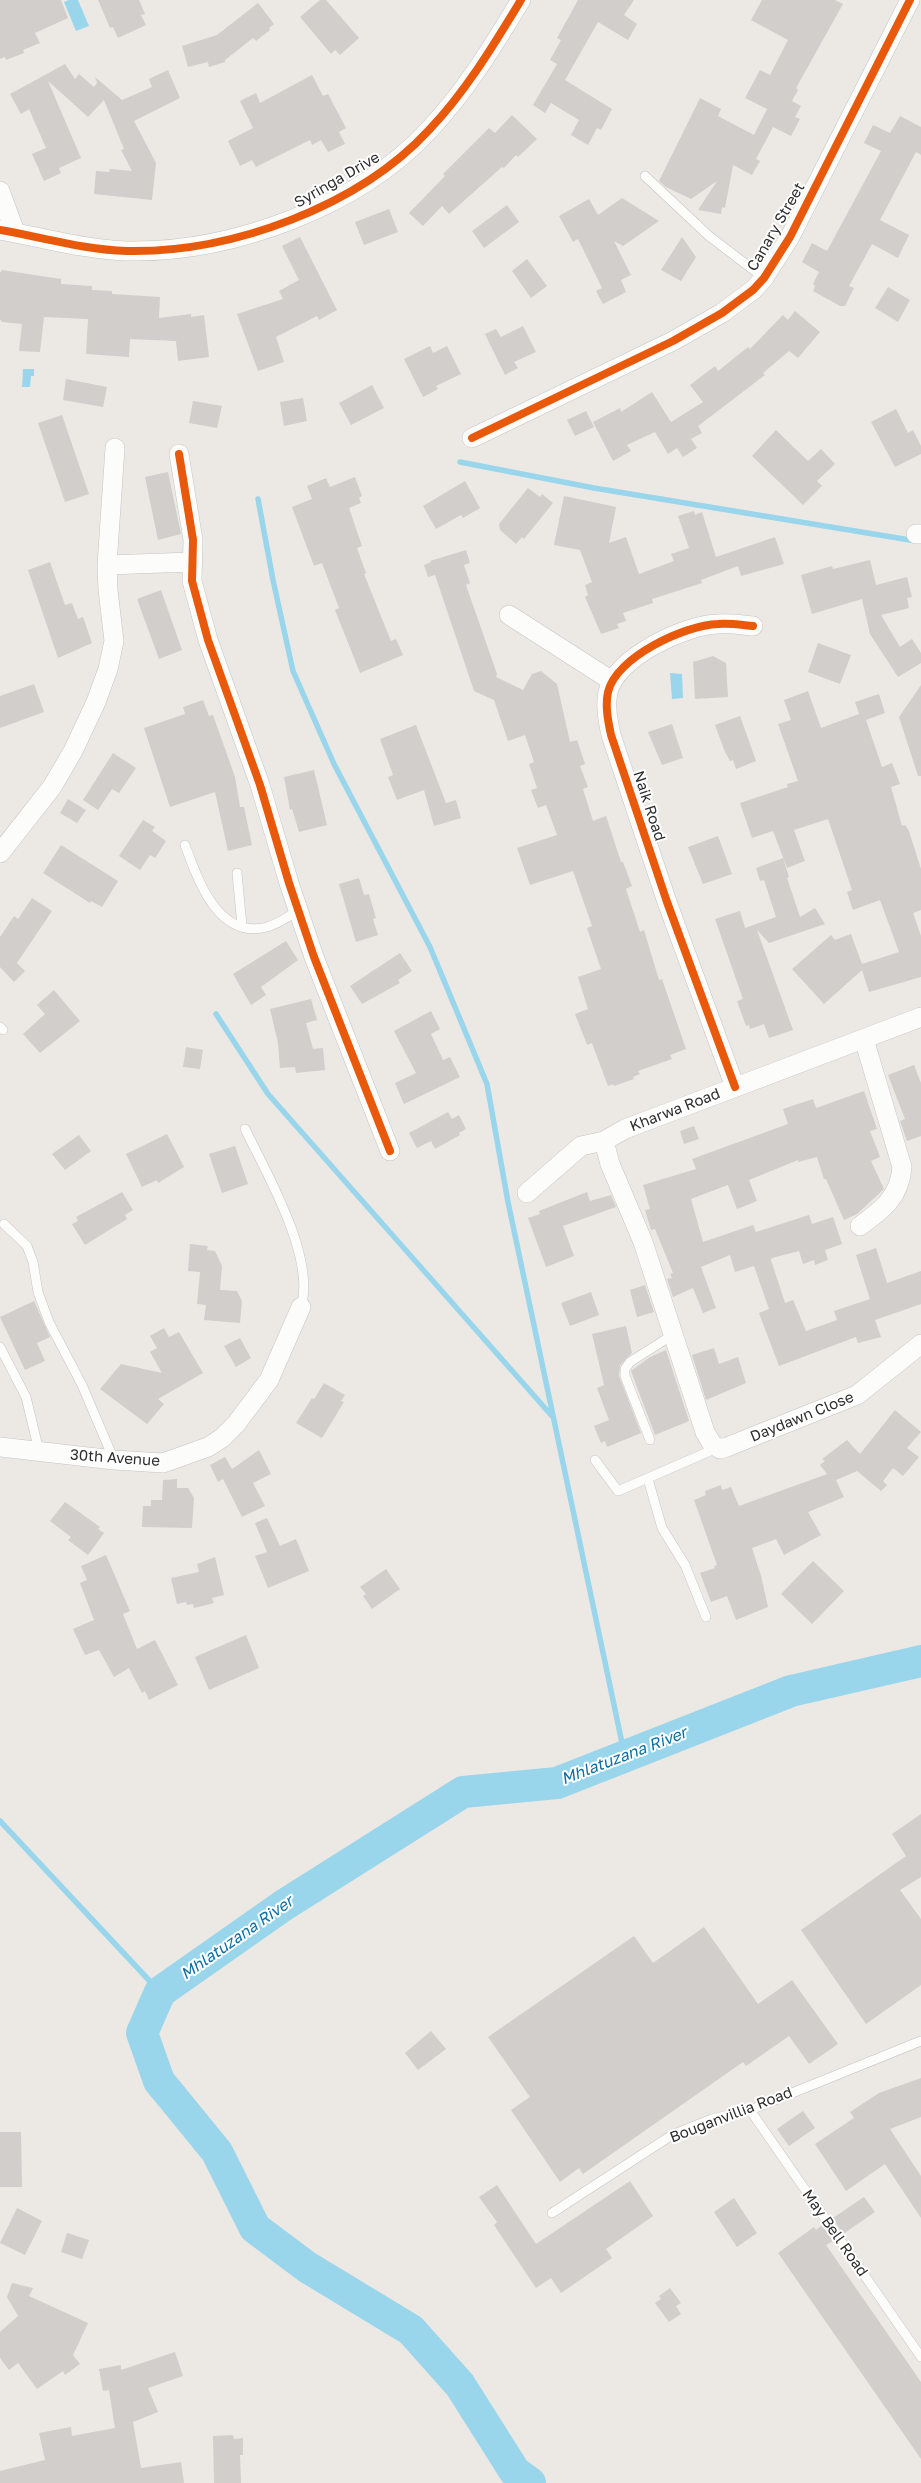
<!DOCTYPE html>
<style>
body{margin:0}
canvas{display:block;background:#ece8e4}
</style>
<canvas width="921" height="2483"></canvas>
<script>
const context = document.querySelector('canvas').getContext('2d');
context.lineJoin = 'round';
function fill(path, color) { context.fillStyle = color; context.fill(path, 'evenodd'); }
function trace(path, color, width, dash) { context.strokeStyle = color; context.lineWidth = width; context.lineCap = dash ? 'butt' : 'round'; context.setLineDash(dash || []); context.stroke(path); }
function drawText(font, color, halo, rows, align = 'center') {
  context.font = font + ' "Golos Text",sans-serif'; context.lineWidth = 4; context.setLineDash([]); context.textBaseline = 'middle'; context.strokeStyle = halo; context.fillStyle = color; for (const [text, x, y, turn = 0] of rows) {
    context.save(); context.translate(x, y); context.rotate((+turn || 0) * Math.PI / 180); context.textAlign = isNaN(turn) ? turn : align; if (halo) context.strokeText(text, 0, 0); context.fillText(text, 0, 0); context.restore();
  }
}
fill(new Path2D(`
 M 69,0 L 78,0 L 89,26 L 76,31 L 64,2 Z
 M 23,369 L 34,369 L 34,376 L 31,376 L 30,387 L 22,387 Z
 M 670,673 L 682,674 L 683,698 L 672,699 Z`), '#99d6ec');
trace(new Path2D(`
 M 460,462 L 594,488 L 916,541
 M 258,499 L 273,580 L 293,671 L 334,764 L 430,947 L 487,1084 L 508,1202 L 625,1757
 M 216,1014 L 268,1094 L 552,1416
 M 0,1821 L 160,1992`), '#99d6ec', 5.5);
trace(new Path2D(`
 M 530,2483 L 515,2472 L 460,2385 L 411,2330 L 307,2267 L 255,2228 L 217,2152 L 159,2081 L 142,2033 L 160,1992 L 284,1905 L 463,1792 L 557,1783 L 791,1691 L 921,1661`), '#99d6ec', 32);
fill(new Path2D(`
 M 0,0 L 61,0 L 68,18 L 35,33 L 40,43 L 23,50 L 24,53 L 6,60 L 5,57 L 0,59 Z
 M 98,0 L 139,0 L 145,14 L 141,15 L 146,25 L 118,38 L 113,27 L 110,28 Z
 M 320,0 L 326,0 L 359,38 L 340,55 L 335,50 L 331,54 L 300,17 Z
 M 578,0 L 634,0 L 624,15 L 637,24 L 628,40 L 598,22 L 565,80 L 612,109 L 601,130 L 597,128 L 588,145 L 571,135 L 579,120 L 551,103 L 545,113 L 533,105 L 557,64 L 550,60 L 561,40 L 557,38 Z
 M 762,0 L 835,0 L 843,4 L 796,88 L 798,90 L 792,101 L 801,106 L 795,117 L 800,119 L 791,136 L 773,127 L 756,159 L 760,161 L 752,175 L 733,165 L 725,208 L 722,207 L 721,214 L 698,210 L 717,181 L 691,199 L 666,187 L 659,181 L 700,98 L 721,109 L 718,116 L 754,135 L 767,109 L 745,98 L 760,70 L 770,75 L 788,40 L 751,20 Z
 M 258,3 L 274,24 L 269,28 L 270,30 L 256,41 L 253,38 L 225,60 L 225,62 L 209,67 L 208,62 L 188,67 L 182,46 L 217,35 Z
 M 65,64 L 75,79 L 79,74 L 94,87 L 97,83 L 95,77 L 122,100 L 152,87 L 149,79 L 168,70 L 180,98 L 134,121 L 156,163 L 152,200 L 94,194 L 96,171 L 109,172 L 110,169 L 132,171 L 121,150 L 124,149 L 104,100 L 88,117 L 48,81 L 81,158 L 59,168 L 61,173 L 44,181 L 32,154 L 46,148 L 29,109 L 21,114 L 10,94 Z
 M 312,75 L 323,96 L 328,94 L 346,128 L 339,132 L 345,144 L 328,152 L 321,140 L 312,145 L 310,140 L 256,167 L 252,160 L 240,166 L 228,141 L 253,128 L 240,101 L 256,93 L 260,103 Z
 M 512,115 L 537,139 L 518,157 L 516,155 L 504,168 L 502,167 L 449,214 L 442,206 L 423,226 L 409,213 L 445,176 L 443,174 L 489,128 L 495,133 Z
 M 900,116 L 921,127 L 921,155 L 916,152 L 880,220 L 909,235 L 898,258 L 872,244 L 849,286 L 854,288 L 845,306 L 840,306 L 813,291 L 815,286 L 813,284 L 819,272 L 802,262 L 812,243 L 827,251 L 881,151 L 864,143 L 873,125 L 890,133 Z
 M 622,198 L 659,221 L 623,246 L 614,241 L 631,275 L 621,280 L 626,292 L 603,304 L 596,291 L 602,288 L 578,239 L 573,242 L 559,216 L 589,199 L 598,215 Z
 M 507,205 L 519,222 L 484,248 L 472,231 Z
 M 389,209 L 398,232 L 364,245 L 355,222 Z
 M 300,237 L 337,310 L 319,320 L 317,316 L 276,337 L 284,362 L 258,371 L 237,314 L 283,299 L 279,291 L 299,280 L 282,246 Z
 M 682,237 L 696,257 L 681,281 L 661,270 Z
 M 527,259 L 547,286 L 531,298 L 512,271 Z
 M 2,270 L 61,279 L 61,284 L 92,286 L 92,290 L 112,291 L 112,294 L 160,297 L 159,318 L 191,314 L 191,317 L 204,315 L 209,357 L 178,361 L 176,341 L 130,339 L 129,357 L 86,354 L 88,319 L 44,317 L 40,352 L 19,351 L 22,324 L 2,322 L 0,319 L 0,273 Z
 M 888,287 L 910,300 L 898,322 L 875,308 Z
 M 795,311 L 820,332 L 798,358 L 789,351 L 763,373 L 765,375 L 698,426 L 702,433 L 691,439 L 697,448 L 683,457 L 677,448 L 668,454 L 655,432 L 627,445 L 631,451 L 613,461 L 593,422 L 620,408 L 621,412 L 652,392 L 671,422 L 703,402 L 690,385 L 715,366 L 718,371 L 748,347 L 750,349 L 783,315 L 788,320 Z
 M 523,326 L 536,352 L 514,362 L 518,368 L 505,375 L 485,334 L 496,329 L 501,337 Z
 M 430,346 L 433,353 L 447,346 L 461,374 L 436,386 L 438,389 L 423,397 L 404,359 Z
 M 66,379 L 107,387 L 103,407 L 63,400 Z
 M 372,385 L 384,408 L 351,425 L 339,403 Z
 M 303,398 L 307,421 L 284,426 L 280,402 Z
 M 193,401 L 222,406 L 217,428 L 189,423 Z
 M 896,409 L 908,433 L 913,430 L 921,446 L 921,454 L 895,467 L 871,422 Z
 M 586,411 L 594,427 L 575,436 L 567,420 Z
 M 62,415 L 89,494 L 65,502 L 38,423 Z
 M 776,430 L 808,461 L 821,449 L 835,464 L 817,481 L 822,486 L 803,505 L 752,456 Z
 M 168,472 L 181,534 L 158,540 L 145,477 Z
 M 355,477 L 362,496 L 359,498 L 361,503 L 349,508 L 362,546 L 357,548 L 366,573 L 364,574 L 391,641 L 396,639 L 403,655 L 360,673 L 335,610 L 339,608 L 322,563 L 314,566 L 292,507 L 312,499 L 307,486 L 326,478 L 330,487 Z
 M 465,481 L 480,508 L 463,518 L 461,515 L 436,529 L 423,506 Z
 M 528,488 L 540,497 L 542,494 L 553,503 L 524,539 L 522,537 L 516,544 L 500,530 L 499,524 Z
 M 564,496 L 616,507 L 609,543 L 626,537 L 639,574 L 674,561 L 671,554 L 689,548 L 678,516 L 694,511 L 695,515 L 702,512 L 716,557 L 775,537 L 784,564 L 741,576 L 738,566 L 701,580 L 702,583 L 652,599 L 653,603 L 623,613 L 626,621 L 617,624 L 619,628 L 601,634 L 585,597 L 588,595 L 585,585 L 592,582 L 580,550 L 554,545 Z
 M 466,550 L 470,563 L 464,565 L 470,583 L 466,585 L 497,674 L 496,677 L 523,690 L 532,674 L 541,671 L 557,684 L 570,742 L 577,740 L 585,764 L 580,766 L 588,787 L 583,789 L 593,821 L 606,816 L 621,862 L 623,862 L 632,886 L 626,889 L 640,932 L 644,930 L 659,980 L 662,979 L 686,1049 L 670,1055 L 672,1059 L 638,1071 L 640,1074 L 633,1077 L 634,1079 L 614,1086 L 613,1084 L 608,1086 L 592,1043 L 587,1045 L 575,1014 L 588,1009 L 578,977 L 601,969 L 587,928 L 592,926 L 573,871 L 530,885 L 517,848 L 557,835 L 546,805 L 538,808 L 531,790 L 537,788 L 529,764 L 534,762 L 525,735 L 508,741 L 494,700 L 474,691 L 435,575 L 428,577 L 424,565 L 431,562 L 430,561 Z
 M 870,560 L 876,585 L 907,577 L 912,597 L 907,598 L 909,608 L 881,615 L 900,647 L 912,639 L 921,653 L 921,663 L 898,677 L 870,634 L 862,599 L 812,614 L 801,575 L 832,566 L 833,569 Z
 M 50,562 L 65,605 L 72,603 L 78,619 L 83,617 L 92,643 L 58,658 L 28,570 Z
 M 161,590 L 182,650 L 159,659 L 137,599 Z
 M 818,643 L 851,655 L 840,684 L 808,672 Z
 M 713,656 L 726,663 L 728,697 L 695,699 L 693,662 Z
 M 34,684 L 44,712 L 0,728 L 0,696 Z
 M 921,685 L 921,776 L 918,776 L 899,717 Z
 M 808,691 L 821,728 L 859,714 L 855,702 L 879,694 L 885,713 L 866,720 L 882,767 L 892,763 L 900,784 L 891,787 L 902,826 L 905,825 L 909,831 L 921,869 L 921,910 L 913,913 L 921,936 L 921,977 L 869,992 L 862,970 L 824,1004 L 792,969 L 831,935 L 835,940 L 851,934 L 862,964 L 899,952 L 880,900 L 853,910 L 847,892 L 852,890 L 828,819 L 794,830 L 805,861 L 787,868 L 773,831 L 752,838 L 740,803 L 788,787 L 787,784 L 798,781 L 778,724 L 791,720 L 784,700 Z
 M 203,700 L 209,716 L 213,715 L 235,777 L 240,807 L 244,807 L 252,845 L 228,851 L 215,792 L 170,807 L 144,728 L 185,714 L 183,707 Z
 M 740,716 L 756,761 L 736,769 L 733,760 L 730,761 L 725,752 L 715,725 Z
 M 672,724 L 683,758 L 662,765 L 648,732 Z
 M 416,725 L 446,803 L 456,800 L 461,818 L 434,826 L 424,790 L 397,800 L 388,777 L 393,775 L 380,739 Z
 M 113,753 L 136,768 L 119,793 L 112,789 L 98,810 L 83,800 Z
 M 314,770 L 327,825 L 299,832 L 292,809 L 290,810 L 284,777 Z
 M 68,799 L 86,810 L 77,823 L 60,813 Z
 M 143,820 L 155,827 L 152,831 L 166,841 L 155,858 L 150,855 L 140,870 L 119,856 Z
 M 718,836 L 732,874 L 703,884 L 688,847 Z
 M 61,845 L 118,881 L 102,907 L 91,901 L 90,903 L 43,873 Z
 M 783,858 L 789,877 L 787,878 L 800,917 L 815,908 L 825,924 L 769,943 L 757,930 L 793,1030 L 769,1038 L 764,1024 L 750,1029 L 749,1025 L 746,1026 L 737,1001 L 743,999 L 715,919 L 740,911 L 745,928 L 776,917 L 764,880 L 760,881 L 756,868 Z
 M 359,878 L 364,895 L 369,894 L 376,918 L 373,919 L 378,935 L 356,942 L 339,884 Z
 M 32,898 L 52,911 L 17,963 L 25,971 L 14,982 L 0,967 L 0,937 L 14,916 L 18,919 Z
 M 286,941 L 298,960 L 261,987 L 266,995 L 251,1005 L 233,974 Z
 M 400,953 L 412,971 L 398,980 L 400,983 L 362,1004 L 350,986 Z
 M 54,990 L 80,1021 L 40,1053 L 23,1034 L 45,1014 L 37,1005 Z
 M 311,999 L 317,1020 L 306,1023 L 313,1049 L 323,1048 L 325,1070 L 296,1073 L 295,1067 L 280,1068 L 278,1043 L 270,1009 Z
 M 431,1011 L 440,1029 L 431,1034 L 443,1060 L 450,1057 L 460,1077 L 404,1104 L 395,1083 L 416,1073 L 394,1031 Z
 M 186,1047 L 203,1050 L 200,1069 L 183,1067 Z
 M 914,1065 L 921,1083 L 921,1136 L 907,1141 L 900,1121 L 905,1119 L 888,1075 Z
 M 864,1091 L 877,1129 L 870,1131 L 880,1157 L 871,1161 L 884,1189 L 857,1214 L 844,1220 L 826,1179 L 824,1179 L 817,1157 L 798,1162 L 798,1160 L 749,1180 L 757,1201 L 737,1209 L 728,1185 L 691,1199 L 703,1242 L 753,1225 L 756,1232 L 809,1215 L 812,1224 L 833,1217 L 842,1244 L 825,1250 L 828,1260 L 815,1265 L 814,1260 L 803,1264 L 799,1251 L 772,1258 L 771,1260 L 785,1303 L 793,1300 L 806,1331 L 837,1320 L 834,1311 L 870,1299 L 856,1255 L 876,1248 L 887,1283 L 921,1271 L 921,1304 L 875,1320 L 881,1337 L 858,1343 L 856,1337 L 779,1366 L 759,1313 L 769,1309 L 754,1266 L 735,1272 L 730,1255 L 701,1267 L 716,1308 L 703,1313 L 693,1288 L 673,1297 L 667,1279 L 672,1278 L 670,1274 L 673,1273 L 655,1229 L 651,1230 L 645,1210 L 650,1209 L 643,1185 L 696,1169 L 692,1159 L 788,1124 L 783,1109 L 813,1099 L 816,1108 Z
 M 448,1112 L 452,1119 L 459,1115 L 466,1129 L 459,1133 L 460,1135 L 435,1149 L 431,1141 L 417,1148 L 409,1133 Z
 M 694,1126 L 699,1139 L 684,1144 L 680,1131 Z
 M 167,1134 L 184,1167 L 158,1183 L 157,1180 L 142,1187 L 126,1154 Z
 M 79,1135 L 91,1151 L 65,1170 L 52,1154 Z
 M 235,1146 L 248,1184 L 222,1193 L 209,1154 Z
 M 122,1192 L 133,1210 L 125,1215 L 127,1219 L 85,1245 L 72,1224 L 78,1221 L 76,1217 Z
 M 587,1192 L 590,1201 L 611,1195 L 616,1207 L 563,1226 L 574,1256 L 546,1267 L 528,1218 L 540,1214 L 539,1211 Z
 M 190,1244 L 208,1246 L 207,1250 L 215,1251 L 222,1266 L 220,1290 L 237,1291 L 242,1301 L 240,1323 L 204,1320 L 206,1305 L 197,1304 L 200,1272 L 188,1271 Z
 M 645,1285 L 654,1312 L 637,1317 L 630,1290 Z
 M 591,1292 L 599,1315 L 570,1326 L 561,1303 Z
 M 34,1301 L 50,1337 L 37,1343 L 45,1361 L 25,1370 L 0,1317 Z
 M 626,1326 L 632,1353 L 620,1365 L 619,1376 L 641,1433 L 607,1447 L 605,1441 L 601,1443 L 594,1426 L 609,1420 L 597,1388 L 604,1385 L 592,1334 Z
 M 164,1328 L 169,1337 L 179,1332 L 203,1373 L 158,1399 L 164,1404 L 147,1424 L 100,1389 L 121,1364 L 162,1373 L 150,1352 L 157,1348 L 150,1336 Z
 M 240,1338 L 251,1358 L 236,1367 L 224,1346 Z
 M 714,1348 L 719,1364 L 738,1357 L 746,1383 L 706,1400 L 692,1355 Z
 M 666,1350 L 689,1421 L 655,1435 L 631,1371 L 650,1357 Z
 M 324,1383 L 345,1395 L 341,1401 L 344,1402 L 322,1438 L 296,1423 L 312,1398 L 314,1399 Z
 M 895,1410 L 921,1432 L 907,1448 L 919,1457 L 903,1476 L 893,1468 L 883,1481 L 887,1485 L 881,1491 L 857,1471 L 836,1480 L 844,1497 L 808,1512 L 821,1535 L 784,1555 L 776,1539 L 752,1548 L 761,1576 L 768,1607 L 736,1620 L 727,1596 L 711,1602 L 700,1573 L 715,1568 L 714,1566 L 717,1565 L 694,1500 L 706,1495 L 705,1491 L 721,1485 L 722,1490 L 731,1487 L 739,1506 L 827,1474 L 820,1465 L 825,1461 L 822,1459 L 847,1440 L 860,1454 Z
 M 259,1450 L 271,1474 L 253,1483 L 265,1506 L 242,1517 L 223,1479 L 218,1482 L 210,1465 L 225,1457 L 232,1469 Z
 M 177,1479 L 177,1488 L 188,1488 L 194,1498 L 192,1528 L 142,1527 L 143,1506 L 151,1506 L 151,1500 L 162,1500 L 163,1480 Z
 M 65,1502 L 100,1527 L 98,1529 L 104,1533 L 88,1555 L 68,1540 L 71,1537 L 50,1521 Z
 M 267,1518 L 280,1546 L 296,1539 L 309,1571 L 268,1588 L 255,1556 L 267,1552 L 255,1523 Z
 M 106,1555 L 130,1611 L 123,1614 L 137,1649 L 155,1640 L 178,1685 L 149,1700 L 145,1691 L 142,1693 L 129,1668 L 114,1677 L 99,1650 L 85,1655 L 73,1629 L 94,1620 L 80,1583 L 87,1580 L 81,1566 Z
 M 215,1557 L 224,1595 L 212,1598 L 214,1603 L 194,1608 L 193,1604 L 187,1605 L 186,1602 L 177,1604 L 171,1578 L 199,1572 L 197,1564 Z
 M 813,1561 L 844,1591 L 812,1624 L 781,1594 Z
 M 386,1569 L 400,1589 L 372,1609 L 363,1596 L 366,1594 L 360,1587 Z
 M 246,1635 L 259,1668 L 209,1690 L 195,1657 Z
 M 921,1814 L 921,1877 L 900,1890 L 921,1919 L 921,1985 L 866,2024 L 801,1930 L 906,1856 L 892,1834 Z
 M 704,1927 L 758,2004 L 792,1980 L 838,2044 L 809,2064 L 789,2036 L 746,2066 L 743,2062 L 583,2174 L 579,2168 L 560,2182 L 511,2110 L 530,2097 L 488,2037 L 634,1936 L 653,1963 Z
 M 431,2031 L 446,2049 L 418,2070 L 405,2053 Z
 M 921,2078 L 921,2117 L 890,2129 L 921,2176 L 921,2218 L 885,2164 L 846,2191 L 815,2144 L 854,2118 L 850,2112 L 879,2093 Z
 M 803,2111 L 815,2128 L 789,2146 L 777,2129 Z
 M 0,2132 L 21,2132 L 22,2187 L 0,2187 Z
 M 630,2181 L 653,2216 L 606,2249 L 612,2258 L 561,2293 L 551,2278 L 536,2288 L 494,2225 L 497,2222 L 479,2197 L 497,2185 L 536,2244 Z
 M 864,2197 L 875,2212 L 843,2234 L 833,2218 Z
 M 734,2198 L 757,2233 L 737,2247 L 714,2212 Z
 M 17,2208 L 42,2221 L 25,2255 L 0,2243 Z
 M 822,2225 L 833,2241 L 826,2245 L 921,2382 L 921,2459 L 778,2253 L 814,2227 L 816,2230 Z
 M 67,2233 L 89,2240 L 82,2259 L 61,2252 Z
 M 12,2283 L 33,2288 L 29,2296 L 88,2323 L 73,2355 L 80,2364 L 65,2375 L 63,2371 L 37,2389 L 18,2363 L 9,2370 L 0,2358 L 0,2332 L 18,2316 L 7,2297 Z
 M 670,2288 L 681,2303 L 676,2306 L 681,2314 L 669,2322 L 655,2303 L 661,2299 L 659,2296 Z
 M 175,2352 L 183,2376 L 148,2388 L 158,2412 L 133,2422 L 141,2468 L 181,2462 L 184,2483 L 0,2483 L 0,2471 L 45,2460 L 39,2433 L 71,2427 L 72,2436 L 115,2428 L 109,2390 L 103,2391 L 99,2369 L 121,2365 L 121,2370 Z
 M 233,2435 L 234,2439 L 243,2438 L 243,2455 L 240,2455 L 241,2483 L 214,2483 L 213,2436 Z`), '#d1cecb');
const service = new Path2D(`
 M 645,176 L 709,236 L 764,278
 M 185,845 C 198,880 218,940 267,927 C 278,924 289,916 298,911
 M 237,873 L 242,926
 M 0,1027 L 3,1030
 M 245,1129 C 267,1174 316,1258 301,1307
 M 4,1224 L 27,1246 L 33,1262 L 38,1292 L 49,1322 L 82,1385 L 114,1460
 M 0,1347 L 26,1397 L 39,1451
 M 650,1440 L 625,1376 L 625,1369 L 630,1362 L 674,1334
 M 595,1460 L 618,1491 L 717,1448
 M 648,1479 L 662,1528 L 685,1565 L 706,1617
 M 750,2110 L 921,2357
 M 552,2213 L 672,2135 L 712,2119 L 750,2110 L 921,2041`);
const minor = new Path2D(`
 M 0,191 L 15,232
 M 0,230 C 41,237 85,250 127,251 C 231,253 358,207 429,130 C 466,91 493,46 521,0
 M 472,438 L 673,341 L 722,313 L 753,290 L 764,278 L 790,237 L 910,0
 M 179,454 L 193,540 L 192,581 L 208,640 L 260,785 L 289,883 L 314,957 L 390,1151
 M 916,534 L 921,534
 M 107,565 L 191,562
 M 509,615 L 612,681
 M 0,853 L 52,787 L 73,751 L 96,702 L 108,669 L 114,641 L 108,590 L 107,565 L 115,448
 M 735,1087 L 667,902 L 611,735 C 608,721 605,706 608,692 C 616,657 685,625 718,624 C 730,623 742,625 753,626
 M 604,1141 L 610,1164 L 643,1242 L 705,1432 L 712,1444 L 720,1449 L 727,1447 L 857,1395 L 921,1344
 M 527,1193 L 581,1146 L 604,1141 L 625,1129 L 921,1017
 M 860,1226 C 882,1210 900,1197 902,1167 L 864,1039
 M 0,1447 L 114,1460 L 163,1463 L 208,1447 L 222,1438 L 236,1424 L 269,1380 L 301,1307`);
trace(service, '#c5c4c5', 10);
trace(minor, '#c5c4c5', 20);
trace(service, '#fcfcfb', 9);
trace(minor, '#fcfcfb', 19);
trace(new Path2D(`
 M 0,230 C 41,237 85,250 127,251 C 231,253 358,207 429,130 C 466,91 493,46 521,0
 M 472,438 L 673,341 L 722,313 L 753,290 L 764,278 L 790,237 L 910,0
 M 179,454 L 193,540 L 192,581 L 208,640 L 260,785 L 289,883 L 314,957 L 390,1151
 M 735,1087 L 667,902 L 611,735 C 608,721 605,706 608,692 C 616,657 685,625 718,624 C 730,623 742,625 753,626`), '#e8590c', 8);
drawText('15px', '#2e2e2e', '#fff', [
 ["Syringa Drive",337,180,-30],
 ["Canary Street",776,227,-60],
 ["Naik Road",649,806,72],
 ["Kharwa Road",675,1110,-21],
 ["Daydawn Close",802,1417,-22],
 ["30th Avenue",115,1458,4],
 ["Bouganvillia Road",731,2115,-21],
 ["May Bell Road",835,2233,55]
]);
drawText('italic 16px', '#0d6fa3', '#fff', [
 ["Mhlatuzana River",624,1756,-21],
 ["Mhlatuzana River",237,1938,-35]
]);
</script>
